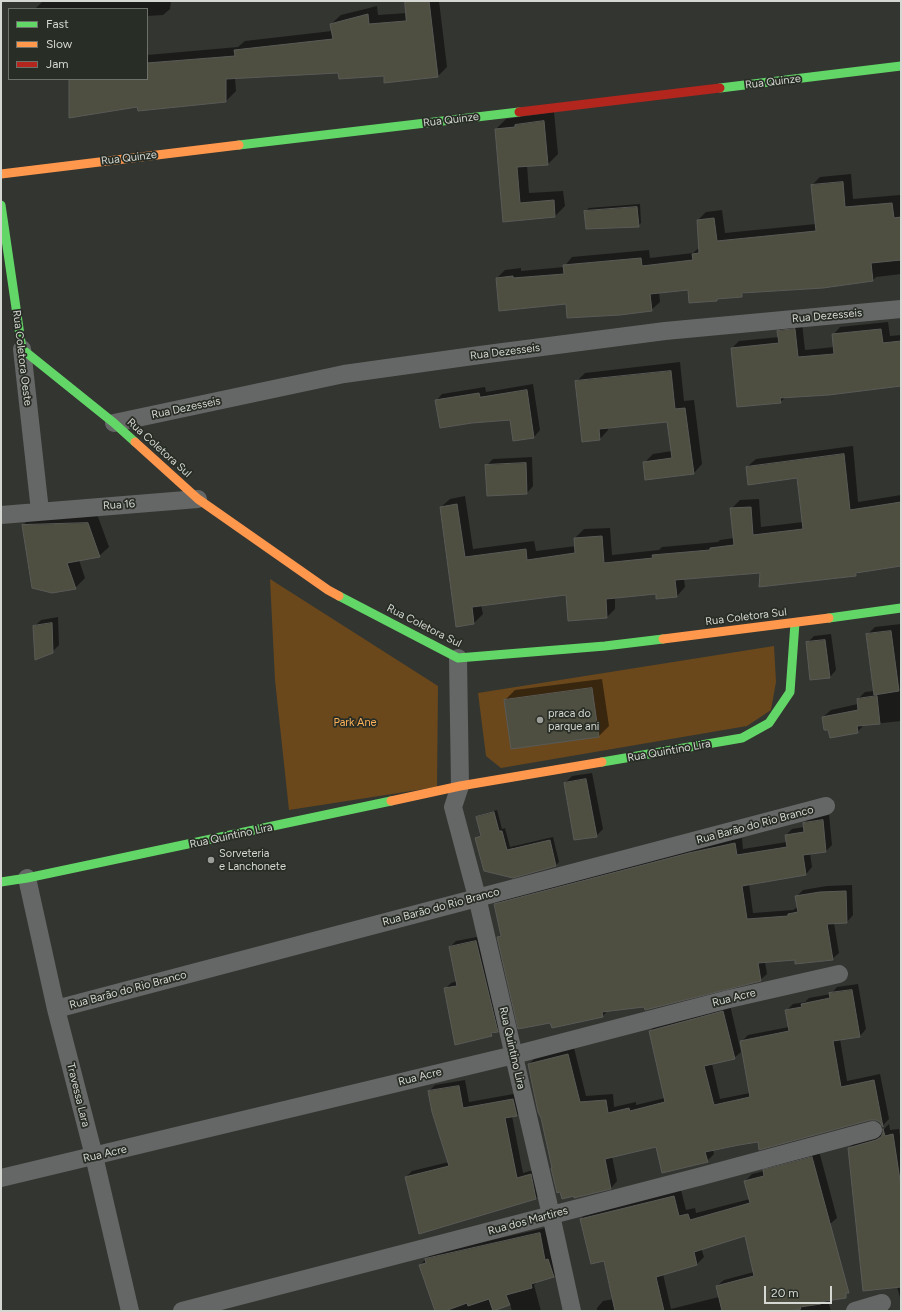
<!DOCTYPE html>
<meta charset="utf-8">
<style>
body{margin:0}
#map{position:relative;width:902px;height:1312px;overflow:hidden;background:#333531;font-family:Figtree,sans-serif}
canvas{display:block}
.frame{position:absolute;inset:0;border:2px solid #d4d7d2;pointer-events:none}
.legend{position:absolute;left:8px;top:8px;width:140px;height:72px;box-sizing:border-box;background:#282d25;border:1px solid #6d716a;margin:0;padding:5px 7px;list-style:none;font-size:12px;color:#d4d7d2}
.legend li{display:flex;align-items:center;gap:8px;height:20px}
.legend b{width:20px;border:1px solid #6d716a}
.scale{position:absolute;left:764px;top:1286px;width:68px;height:18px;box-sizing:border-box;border:2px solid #d4d7d2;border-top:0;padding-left:5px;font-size:12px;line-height:14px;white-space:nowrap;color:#d4d7d2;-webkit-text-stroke:3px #282d25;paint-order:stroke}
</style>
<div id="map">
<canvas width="902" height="1312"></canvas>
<div class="frame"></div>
<ul class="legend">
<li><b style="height:5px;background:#63d668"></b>Fast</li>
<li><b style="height:5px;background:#ff974d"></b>Slow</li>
<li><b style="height:5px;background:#b3261e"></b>Jam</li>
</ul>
<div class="scale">20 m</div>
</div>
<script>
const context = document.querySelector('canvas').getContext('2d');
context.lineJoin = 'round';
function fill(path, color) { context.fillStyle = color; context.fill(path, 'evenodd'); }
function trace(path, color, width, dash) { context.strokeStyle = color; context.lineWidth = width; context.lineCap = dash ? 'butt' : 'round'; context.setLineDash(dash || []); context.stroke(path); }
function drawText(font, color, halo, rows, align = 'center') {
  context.font = font + ' Figtree,sans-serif'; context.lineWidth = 3.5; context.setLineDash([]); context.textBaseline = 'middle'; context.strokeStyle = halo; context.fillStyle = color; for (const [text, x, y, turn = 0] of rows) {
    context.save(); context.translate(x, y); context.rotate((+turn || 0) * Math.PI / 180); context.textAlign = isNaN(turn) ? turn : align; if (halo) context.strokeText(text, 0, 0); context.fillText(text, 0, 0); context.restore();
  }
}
fill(new Path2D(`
 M 270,579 L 438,686 L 437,787 L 289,810 L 275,680 Z
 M 774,646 L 776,682 L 771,710 L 747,726 L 501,768 L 486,756 L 478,693 Z`), '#6a481c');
fill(new Path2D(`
 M 46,1 L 171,1 L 170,9 L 163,15 L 147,16 L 147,9 L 35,9 L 42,2 Z
 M 222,1 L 239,1 L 222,2 Z
 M 406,1 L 439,1 L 447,67 L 438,76 L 385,75 L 339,72 L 235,78 L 236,91 L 226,101 L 138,106 L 70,79 L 147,79 L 147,55 L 238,47 L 245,41 L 332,31 L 331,24 L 341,15 L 377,6 L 378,15 L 407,13 Z
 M 554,112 L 558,154 L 548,164 L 527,165 L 529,193 L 563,191 L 565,206 L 555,216 L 504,221 L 496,129 L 506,119 Z
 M 851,174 L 853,199 L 900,195 L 901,274 L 876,277 L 873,280 L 823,287 L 745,292 L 741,296 L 719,297 L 716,300 L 689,289 L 659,292 L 660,302 L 651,310 L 567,303 L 497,278 L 505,270 L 521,268 L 521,271 L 564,267 L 572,257 L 649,250 L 650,258 L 693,253 L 700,247 L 698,220 L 706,212 L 722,210 L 725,233 L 816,224 L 812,185 L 820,177 Z
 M 640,204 L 641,223 L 638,226 L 585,211 L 589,208 Z
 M 888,322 L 890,336 L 901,335 L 901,386 L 786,397 L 780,402 L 732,348 L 739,341 L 779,337 L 778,331 L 786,324 L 802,323 L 805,350 L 834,347 L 833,335 L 840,327 Z
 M 680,362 L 684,401 L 694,400 L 702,464 L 694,473 L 644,463 L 653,454 L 672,451 L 668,421 L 608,427 L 608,430 L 600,439 L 576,382 L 585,373 Z
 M 533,384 L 540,430 L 534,437 L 510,419 L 436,401 L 442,394 L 485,387 L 486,392 Z
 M 853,446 L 858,502 L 901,495 L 901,565 L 859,572 L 856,575 L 761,572 L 684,579 L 685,587 L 677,596 L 657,593 L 615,597 L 615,609 L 607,617 L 567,594 L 481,605 L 483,614 L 474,623 L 457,626 L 441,507 L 450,499 L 465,496 L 473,549 L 534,541 L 536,551 L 576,546 L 575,538 L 584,529 L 610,528 L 612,555 L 659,550 L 662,547 L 718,542 L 720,540 L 734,538 L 731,509 L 740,500 L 759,499 L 761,527 L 803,522 L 797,477 L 747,467 L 756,459 Z
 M 532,457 L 533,486 L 527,493 L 486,466 L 493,459 Z
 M 97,514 L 109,547 L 99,556 L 79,560 L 85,578 L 75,588 L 32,587 L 23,525 L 33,515 Z
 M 58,617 L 59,645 L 52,652 L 34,627 L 41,620 Z
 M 901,624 L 901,721 L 864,725 L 857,732 L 829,729 L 823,717 L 831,710 L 858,704 L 858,699 L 865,692 L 874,691 L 867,635 L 875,627 Z
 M 831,634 L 836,670 L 830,677 L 807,643 L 814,636 Z
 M 602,679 L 609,726 L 599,736 L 505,700 L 515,690 Z
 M 592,773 L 603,829 L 596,836 L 565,783 L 572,776 Z
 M 497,810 L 502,829 L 505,828 L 510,847 L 553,837 L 559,862 L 556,865 L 513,877 L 476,838 L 482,834 L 477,818 L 480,815 Z
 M 829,814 L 832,845 L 826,851 L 810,853 L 812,867 L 806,874 L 749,884 L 753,913 L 793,910 L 798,907 L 796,897 L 803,890 L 827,886 L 852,885 L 853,915 L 847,922 L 834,923 L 839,953 L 832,959 L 796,959 L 765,962 L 767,974 L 760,980 L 645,1006 L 608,1010 L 602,1017 L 551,1022 L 498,937 L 502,933 L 495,905 L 502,898 L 696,847 L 742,838 L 743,849 L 787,842 L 786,835 L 792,829 L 804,827 L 804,823 L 810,817 Z
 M 482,936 L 503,1025 L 491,1035 L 445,989 L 451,983 L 457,981 L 450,947 L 456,941 Z
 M 858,984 L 866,1029 L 860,1036 L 840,1039 L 847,1081 L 880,1074 L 889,1119 L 883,1125 L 881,1122 L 876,1119 L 870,1119 L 713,1150 L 714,1154 L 707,1161 L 657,1146 L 612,1156 L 617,1181 L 611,1188 L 553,1167 L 529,1064 L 535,1058 L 574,1048 L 586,1096 L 613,1094 L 614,1107 L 636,1102 L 636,1105 L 665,1098 L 650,1031 L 657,1024 L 730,1005 L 741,1052 L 734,1058 L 712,1064 L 720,1099 L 750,1093 L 741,1042 L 748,1035 L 789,1027 L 787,1010 L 793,1004 L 805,1002 L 809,998 L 831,994 L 837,987 Z
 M 465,1080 L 469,1102 L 519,1093 L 523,1109 L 517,1115 L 512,1116 L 523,1173 L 537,1169 L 542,1192 L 536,1198 L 419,1233 L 406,1177 L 412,1171 L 449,1162 L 429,1091 L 435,1085 Z
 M 889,1124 L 890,1130 L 899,1129 L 901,1145 L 901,1301 L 897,1287 L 849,1148 L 855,1142 L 883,1134 L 884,1129 Z
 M 819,1151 L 837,1218 L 830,1224 L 808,1232 L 831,1311 L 597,1311 L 597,1308 L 603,1301 L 614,1299 L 604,1260 L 581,1219 L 587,1212 L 681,1190 L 686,1210 L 695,1208 L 696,1213 L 750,1199 L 745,1181 L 752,1174 L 764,1171 L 771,1164 ZM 746,1235 L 754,1272 L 724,1280 L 717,1286 L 719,1297 L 671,1309 L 663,1274 L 697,1264 L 704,1257 L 701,1248 Z
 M 545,1228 L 559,1271 L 553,1277 L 537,1282 L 534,1285 L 541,1311 L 512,1311 L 510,1304 L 488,1311 L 436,1311 L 420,1265 L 431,1254 Z`), '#0007');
const building = new Path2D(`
 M 405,1 L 429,1 L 438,77 L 384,83 L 384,76 L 339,79 L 338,73 L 226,79 L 226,102 L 138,111 L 137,107 L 69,118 L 69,79 L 147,79 L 147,63 L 235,56 L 234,50 L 333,39 L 330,24 L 368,14 L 369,24 L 406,21 Z
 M 544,121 L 548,165 L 517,167 L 520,203 L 554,200 L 555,217 L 503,222 L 495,129 L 515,127 L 515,125 Z
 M 843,182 L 845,207 L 892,203 L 894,218 L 901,217 L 901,260 L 871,263 L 873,281 L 823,288 L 742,293 L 742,297 L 717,299 L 717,301 L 689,303 L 688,290 L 650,294 L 652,311 L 620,315 L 567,318 L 566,304 L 499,311 L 496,278 L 513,276 L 513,278 L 564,274 L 563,265 L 641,258 L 642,266 L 693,260 L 692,254 L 699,253 L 697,220 L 714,218 L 717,241 L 816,231 L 811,185 Z
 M 637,207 L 639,227 L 586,229 L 584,211 Z
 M 795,329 L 798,357 L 834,354 L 832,334 L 881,329 L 883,343 L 901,341 L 901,386 L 829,395 L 780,398 L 781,403 L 737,407 L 731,348 L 779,343 L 777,331 Z
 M 671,371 L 675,409 L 685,408 L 694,474 L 645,480 L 643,462 L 672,458 L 667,422 L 599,429 L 600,440 L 582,442 L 575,381 Z
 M 527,390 L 534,438 L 513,441 L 510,420 L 472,423 L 440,428 L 435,400 L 479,393 L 480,397 Z
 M 844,454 L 850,510 L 901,502 L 901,566 L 856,573 L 856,576 L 759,587 L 760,573 L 675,580 L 677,597 L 656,599 L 656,594 L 606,599 L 607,618 L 568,621 L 566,595 L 472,607 L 474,624 L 456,627 L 440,507 L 457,504 L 465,557 L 526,549 L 527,560 L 575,553 L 574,538 L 602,536 L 604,563 L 653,558 L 652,555 L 710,550 L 710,548 L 734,545 L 730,508 L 751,507 L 753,535 L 803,529 L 797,478 L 748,485 L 746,467 Z
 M 526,463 L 527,494 L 487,496 L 485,465 Z
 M 88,523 L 100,557 L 67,563 L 76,589 L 52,593 L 32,588 L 22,525 Z
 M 52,623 L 53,653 L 35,660 L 33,626 Z
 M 891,631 L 899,691 L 874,695 L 866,634 Z
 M 825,640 L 830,678 L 810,680 L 806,642 Z
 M 592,688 L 599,737 L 511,749 L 504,700 Z
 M 877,696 L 880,724 L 857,726 L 858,733 L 830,738 L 828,730 L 824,730 L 822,717 L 858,710 L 857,699 Z
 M 586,779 L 597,837 L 574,840 L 564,783 Z
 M 494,812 L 499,831 L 502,831 L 507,850 L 550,840 L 556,866 L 513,878 L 484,871 L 475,838 L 481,836 L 476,817 Z
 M 823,820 L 826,852 L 803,855 L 806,875 L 742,886 L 747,919 L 788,916 L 788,914 L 798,912 L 795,896 L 820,892 L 846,891 L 847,923 L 827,924 L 833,960 L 795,964 L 795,960 L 758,963 L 761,981 L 645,1010 L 644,1007 L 602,1012 L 603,1017 L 552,1028 L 550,1023 L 518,1029 L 497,937 L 501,936 L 494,904 L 689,853 L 735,843 L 737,855 L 787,847 L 785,835 L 804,832 L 803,823 Z
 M 476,941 L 498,1032 L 491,1033 L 492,1036 L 455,1045 L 444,988 L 457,986 L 449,947 Z
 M 852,990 L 860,1037 L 833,1041 L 841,1087 L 874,1080 L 883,1127 L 880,1122 L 876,1120 L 870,1120 L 759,1150 L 758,1142 L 739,1145 L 705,1152 L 708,1162 L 662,1173 L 656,1147 L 605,1159 L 611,1189 L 574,1198 L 574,1196 L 562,1199 L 560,1192 L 557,1193 L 551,1168 L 552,1168 L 541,1118 L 538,1112 L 528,1064 L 568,1054 L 580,1102 L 606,1100 L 608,1113 L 629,1108 L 630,1111 L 665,1102 L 649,1031 L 723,1011 L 735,1059 L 704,1066 L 714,1105 L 750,1097 L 740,1041 L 789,1031 L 785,1010 L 802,1007 L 801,1004 L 830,998 L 829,993 Z
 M 459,1086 L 463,1108 L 513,1099 L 517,1116 L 505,1118 L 517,1178 L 531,1174 L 536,1199 L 419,1234 L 405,1177 L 449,1166 L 432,1112 L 428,1091 Z
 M 883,1129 L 885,1136 L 893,1134 L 901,1187 L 901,1287 L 863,1291 L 848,1148 L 876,1140 L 881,1137 L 883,1133 Z
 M 812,1157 L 849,1293 L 846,1293 L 846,1298 L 820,1302 L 821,1304 L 800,1307 L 801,1309 L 791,1311 L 722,1311 L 716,1286 L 754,1276 L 745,1236 L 694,1252 L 697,1265 L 656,1277 L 664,1311 L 615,1311 L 604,1261 L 591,1264 L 580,1219 L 674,1196 L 679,1216 L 688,1214 L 690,1220 L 750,1203 L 744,1181 L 764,1176 L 763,1170 Z
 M 540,1233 L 545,1260 L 548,1259 L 554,1277 L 531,1284 L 532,1288 L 506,1295 L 510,1305 L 493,1311 L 489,1299 L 468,1306 L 467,1303 L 445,1311 L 435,1311 L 419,1265 L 426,1263 L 425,1259 Z`);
fill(building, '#4f4f41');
trace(building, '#595a56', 1);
trace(new Path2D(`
 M 22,349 L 40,511
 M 114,423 L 344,374 L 480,355 L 665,331 L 901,309
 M 1,515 L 198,499
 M 458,658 L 460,786 L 453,807 L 477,897 L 551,1215 L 572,1311
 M 27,878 L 56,1009 L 94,1156 L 130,1311
 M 56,1009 L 826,806
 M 1,1178 L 514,1055 L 729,999 L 839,974
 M 182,1311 L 702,1176 L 873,1130
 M 855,1311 L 882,1303`), '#656666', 18);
trace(new Path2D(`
 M 720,88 L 901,66
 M 239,145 L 519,112
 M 1,205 L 22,349 L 114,423 L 135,442
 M 339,596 L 458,658 L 605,646 L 663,639
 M 829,618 L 901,608
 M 602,762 L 742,738 L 769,723 L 790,692 L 795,623
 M 1,882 L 27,878 L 391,801`), '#63d668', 9);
trace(new Path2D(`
 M 1,174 L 239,145
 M 135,442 L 198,499 L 328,590 L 339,596
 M 663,639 L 829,618
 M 391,801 L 460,786 L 602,762`), '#ff974d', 9);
trace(new Path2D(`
 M 519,112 L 720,88`), '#b3261e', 9);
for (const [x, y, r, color] of [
 [540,720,4,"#9c9e9a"],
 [211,860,4,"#9c9e9a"]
]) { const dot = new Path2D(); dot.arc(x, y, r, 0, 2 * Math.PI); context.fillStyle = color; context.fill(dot); trace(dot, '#282d25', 1.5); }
drawText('11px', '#d4d7d2', '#282d25', [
 ["Rua Quinze",773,82,-7],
 ["Rua Quinze",451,120,-7],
 ["Rua Quinze",129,158,-7],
 ["Rua Dezesseis",827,316,-5],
 ["Rua Dezesseis",505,352,-7],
 ["Rua Coletora Oeste",22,358,83],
 ["Rua Dezesseis",186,408,-12],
 ["Rua Coletora Sul",159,448,42],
 ["Rua 16",119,505,-4],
 ["Rua Coletora Sul",746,617,-7],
 ["Rua Coletora Sul",424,626,27],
 ["Rua Quintino Lira",669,751,-10],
 ["Rua Barão do Rio Branco",755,825,-15],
 ["Rua Quintino Lira",231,836,-12],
 ["Rua Barão do Rio Branco",441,907,-15],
 ["Rua Barão do Rio Branco",128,990,-15],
 ["Rua Acre",734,998,-14],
 ["Rua Quintino Lira",512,1048,77],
 ["Rua Acre",420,1077,-14],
 ["Travessa Lara",78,1095,76],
 ["Rua Acre",105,1154,-13],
 ["Rua dos Martires",528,1221,-15]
]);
drawText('11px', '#d4d7d2', '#282d25', [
 ["praca do",548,714],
 ["parque ani",548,727],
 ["Sorveteria",219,854],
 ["e Lanchonete",219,867]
], 'left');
drawText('11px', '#fdb159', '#282d25', [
 ["Park Ane",355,723]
]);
</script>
